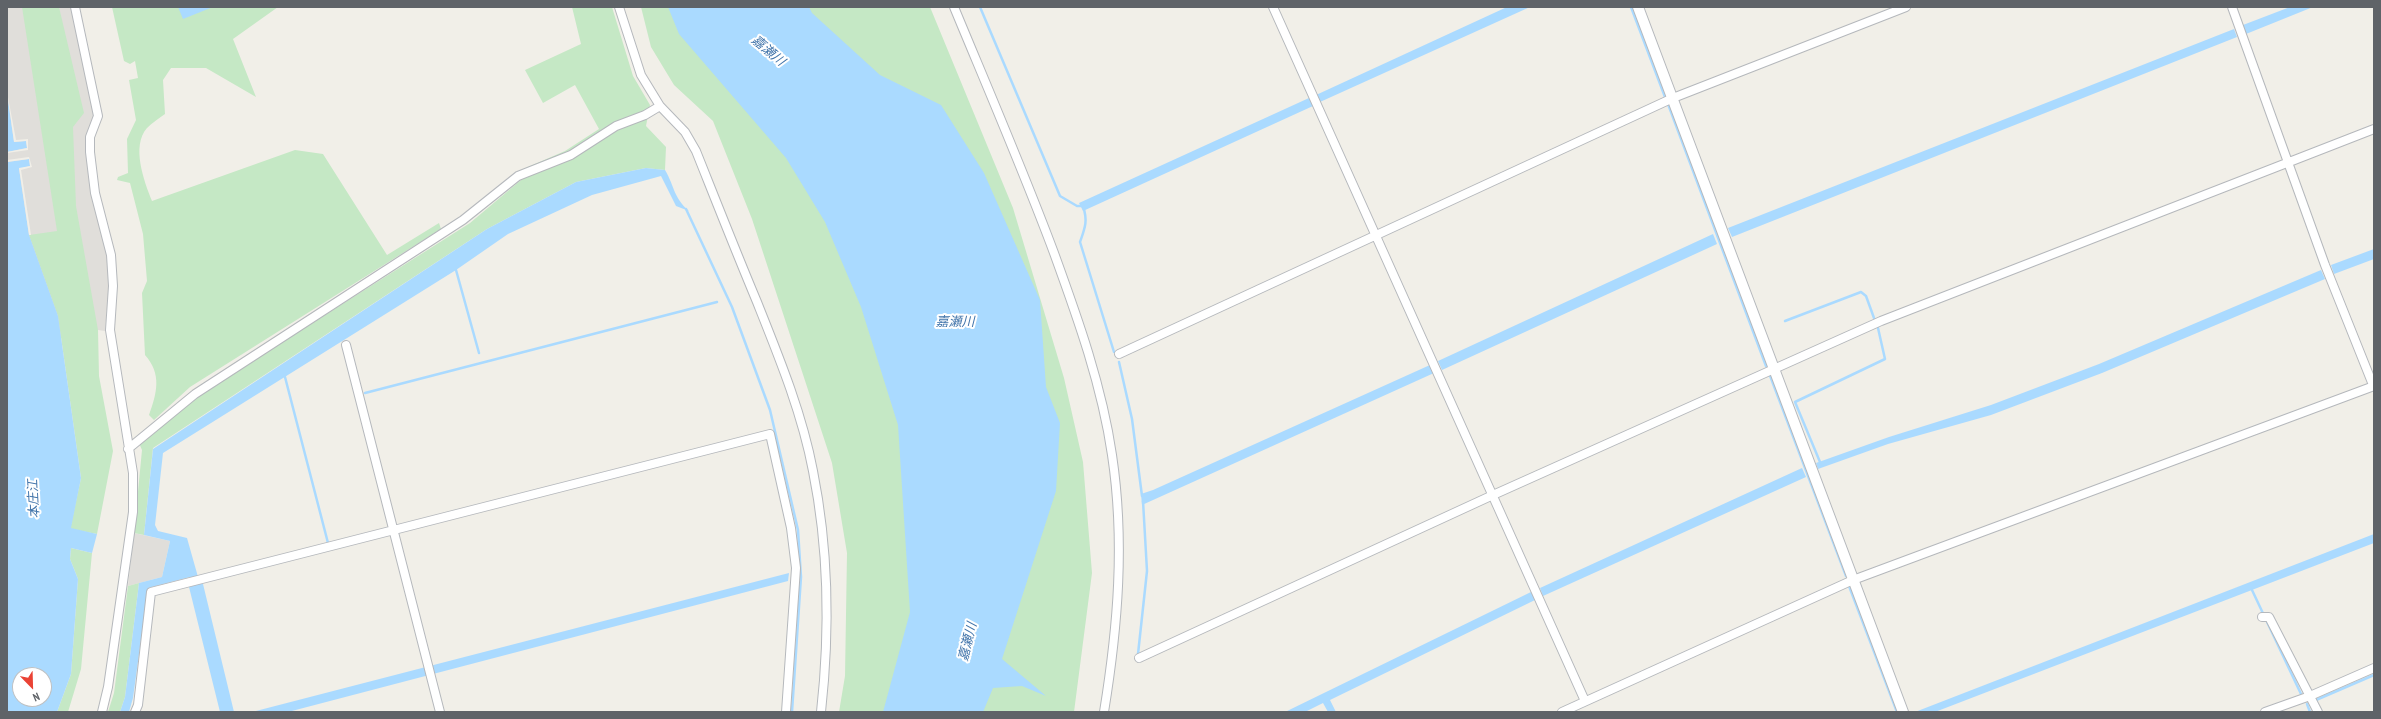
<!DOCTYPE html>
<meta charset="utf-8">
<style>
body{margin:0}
#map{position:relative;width:2381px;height:719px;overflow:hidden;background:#f1efe8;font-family:"PT Sans Narrow",sans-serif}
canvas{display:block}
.frame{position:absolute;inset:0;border:8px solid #5f6368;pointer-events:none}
.north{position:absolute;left:12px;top:667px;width:40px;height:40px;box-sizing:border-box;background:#fff;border:1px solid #bfc1c3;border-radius:50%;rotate:157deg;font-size:11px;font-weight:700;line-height:16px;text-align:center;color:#5f6368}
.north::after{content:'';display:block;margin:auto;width:14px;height:18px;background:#ea4335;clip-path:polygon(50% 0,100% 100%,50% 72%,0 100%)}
</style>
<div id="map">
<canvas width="2381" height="719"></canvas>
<div class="frame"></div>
<div class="north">N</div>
</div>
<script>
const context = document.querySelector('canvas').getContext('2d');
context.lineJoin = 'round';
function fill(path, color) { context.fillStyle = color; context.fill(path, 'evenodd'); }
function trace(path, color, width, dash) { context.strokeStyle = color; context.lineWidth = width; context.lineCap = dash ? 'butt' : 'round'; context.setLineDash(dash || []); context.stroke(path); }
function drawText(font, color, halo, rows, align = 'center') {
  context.font = font + ' "PT Sans Narrow","Noto Sans JP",sans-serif'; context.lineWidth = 4; context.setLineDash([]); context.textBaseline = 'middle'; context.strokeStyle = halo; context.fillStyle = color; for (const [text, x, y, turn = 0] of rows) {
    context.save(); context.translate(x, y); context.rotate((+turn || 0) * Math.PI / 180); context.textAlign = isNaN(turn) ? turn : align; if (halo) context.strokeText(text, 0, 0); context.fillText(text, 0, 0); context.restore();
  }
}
fill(new Path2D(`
 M 7,7 L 71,7 L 94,117 L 87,138 L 86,153 L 91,194 L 107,256 L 109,287 L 105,331 L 98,330 L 7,348 Z
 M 134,533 L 170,541 L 162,577 L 128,586 Z`), '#e0deda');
fill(new Path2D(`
 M 22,7 L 59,7 L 84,113 L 73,127 L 76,206 L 98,330 L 99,376 L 113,451 L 97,534 L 70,529 L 81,478 L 58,316 L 29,235 L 57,231 Z
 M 112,7 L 278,7 L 233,39 L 256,97 L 206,68 L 171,68 L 163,80 L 165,114 C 159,118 152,123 147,128 C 131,146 144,181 152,201 L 295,150 L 323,154 L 387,255 L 439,223 L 441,229 L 190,387 L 154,420 L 149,415 C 157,393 162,374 145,355 L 142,293 L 147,281 L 143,234 L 130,183 L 117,180 L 118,177 L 128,173 L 127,139 L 136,120 L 129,80 L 138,78 L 135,61 L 130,64 L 124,61 Z
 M 572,7 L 612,7 L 633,76 L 650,105 L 646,126 L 666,147 L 665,170 L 646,168 L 576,182 L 487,229 L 153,448 L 144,535 L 134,533 L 142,450 L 139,443 L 199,395 L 470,223 L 521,180 L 521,170 L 565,151 L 599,129 L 575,85 L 543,103 L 525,70 L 581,44 Z
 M 641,7 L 686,7 L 964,341 L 899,712 L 839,712 L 845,676 L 847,553 L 832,463 L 752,219 L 713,121 L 674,85 L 651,47 Z
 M 772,7 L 930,7 L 1013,208 L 1064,378 L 1083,462 L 1092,573 L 1074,712 L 973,712 L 990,661 Z
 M 71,548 L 92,553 L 81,669 L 68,712 L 57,712 L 71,674 L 78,579 L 70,559 Z
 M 139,583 L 125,697 L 120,712 L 108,712 L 114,693 L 128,586 Z`), '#c5e8c5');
fill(new Path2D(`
 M 178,7 L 213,7 L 183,19 Z
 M 668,7 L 809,7 L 812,13 L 880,75 L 941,105 L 984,173 L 1040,300 L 1046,387 L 1060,423 L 1056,491 L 1002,659 L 1046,696 L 1022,686 L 993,688 L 983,712 L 883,712 L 910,612 L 898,425 L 861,307 L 825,222 L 786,158 L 679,34 Z
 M 1507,7 L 1530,7 L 1320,102 L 1316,95 Z
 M 2290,7 L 2313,7 L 2246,34 L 2243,25 Z
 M 2234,29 L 2237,37 L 1732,237 L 1728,228 Z
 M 7,94 L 14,142 L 26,141 L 27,148 L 7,152 Z
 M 1309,98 L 1313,106 L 1083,211 L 1079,203 Z
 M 29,159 L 30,166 L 19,169 L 29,235 L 58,316 L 81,478 L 71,528 L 97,534 L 92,553 L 71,548 L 70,559 L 78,579 L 71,674 L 57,712 L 7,712 L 7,162 ZM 20,675 L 44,675 L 44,699 L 20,699 Z
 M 646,168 L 665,170 C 675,187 673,197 689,211 L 676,206 L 661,176 L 592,195 L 508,234 L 456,270 L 163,453 L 155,525 L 158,531 L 187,538 L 200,584 L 203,584 L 234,712 L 220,712 L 189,587 L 192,586 L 190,577 L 148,588 L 133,698 L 129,712 L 120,712 L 125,697 L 139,583 L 162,577 L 170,541 L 144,535 L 153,449 L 487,229 L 576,182 Z
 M 1713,234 L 1717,244 L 1442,370 L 1438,361 Z
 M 2374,249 L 2374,259 L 2334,274 L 2331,265 Z
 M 2321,270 L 2325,279 L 2102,373 L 1991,415 L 1888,444 L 1818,469 L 1816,463 L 1889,437 L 1991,405 L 2099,364 Z
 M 1430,365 L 1434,373 L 1142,505 L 1141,494 L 1153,490 Z
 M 1802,468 L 1806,477 L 1543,596 L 1540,588 Z
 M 2374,534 L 2374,543 L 1935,712 L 1915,712 Z
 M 789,573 L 788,581 L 288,712 L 252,712 Z
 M 1531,592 L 1535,600 L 1330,700 L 1336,712 L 1328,712 L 1323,703 L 1305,712 L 1285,712 Z`), '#aadaff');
fill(new Path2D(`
 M 7,92 L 16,140 L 28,139 L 28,150 L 7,153 L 7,152 L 27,148 L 26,141 L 14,142 Z
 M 29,157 L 32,167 L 21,170 L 31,235 L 29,235 L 19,168 L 30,166 L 29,159 L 7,162 L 7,160 Z`), '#f1efe8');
trace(new Path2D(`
 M 980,7 L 1060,196 L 1077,206 L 1083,206 C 1088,221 1085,228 1080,242 L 1114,352
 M 1631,7 L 1665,97
 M 1668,104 L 1766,366
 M 686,209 L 732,307 L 770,410 L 798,530 L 801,577 L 792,712
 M 456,270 L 479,353
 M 1785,321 L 1861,292 L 1866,296 L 1874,318
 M 1119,362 L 1132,419 L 1142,496
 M 1769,373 L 1846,576
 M 285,377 L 328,543
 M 365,393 L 717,302
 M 1820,462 L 1795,402 L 1885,359 L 1878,328
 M 1849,586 L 1897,712
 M 2252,590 L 2301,694
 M 1138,654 L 1147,571 L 1143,501
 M 2316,700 L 2374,675
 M 2307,704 L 2310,712`), '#aadaff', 2.5);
const minor = new Path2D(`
 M 75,7 L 98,116 L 90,137 L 90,152 L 95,193 L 111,255 L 113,286 L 110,330 L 133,473 L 133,512 L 108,687 L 102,712
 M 619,7 L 641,75 L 660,106 L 685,132 L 696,151 C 716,201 736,252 757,302 C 779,357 802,413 813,471 C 829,551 830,631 821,712
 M 954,7 C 988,89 1023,170 1054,253 C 1078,319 1102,386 1112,455 C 1125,541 1118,626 1104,712
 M 1273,7 L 1585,701
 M 2232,7 L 2325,265 L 2373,385
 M 346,345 L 440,712
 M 1119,354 L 1673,98 L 1906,7
 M 128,449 L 195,394 L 463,220 L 518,176 L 571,155 L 616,126 L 645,115 L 660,106
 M 2262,617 L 2269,617 L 2318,712
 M 1139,658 L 1493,495 L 1881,321 L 2374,129
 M 135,712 L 138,705 L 151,592 L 770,434 L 791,528 L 796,568 L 786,712
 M 1562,712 L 1853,580 L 2374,386
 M 2265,712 L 2310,696 L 2374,668`);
const tertiary = new Path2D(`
 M 1638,7 L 1903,712`);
trace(minor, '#b5b8bc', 10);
trace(tertiary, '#b5b8bc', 12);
trace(minor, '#fff', 8);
trace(tertiary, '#fff', 10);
drawText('italic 13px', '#4174aa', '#fff', [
 ["嘉瀬川",768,51,40],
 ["嘉瀬川",955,322],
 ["本庄江",34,499,-93],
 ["嘉瀬川",968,642,-76]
]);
</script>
